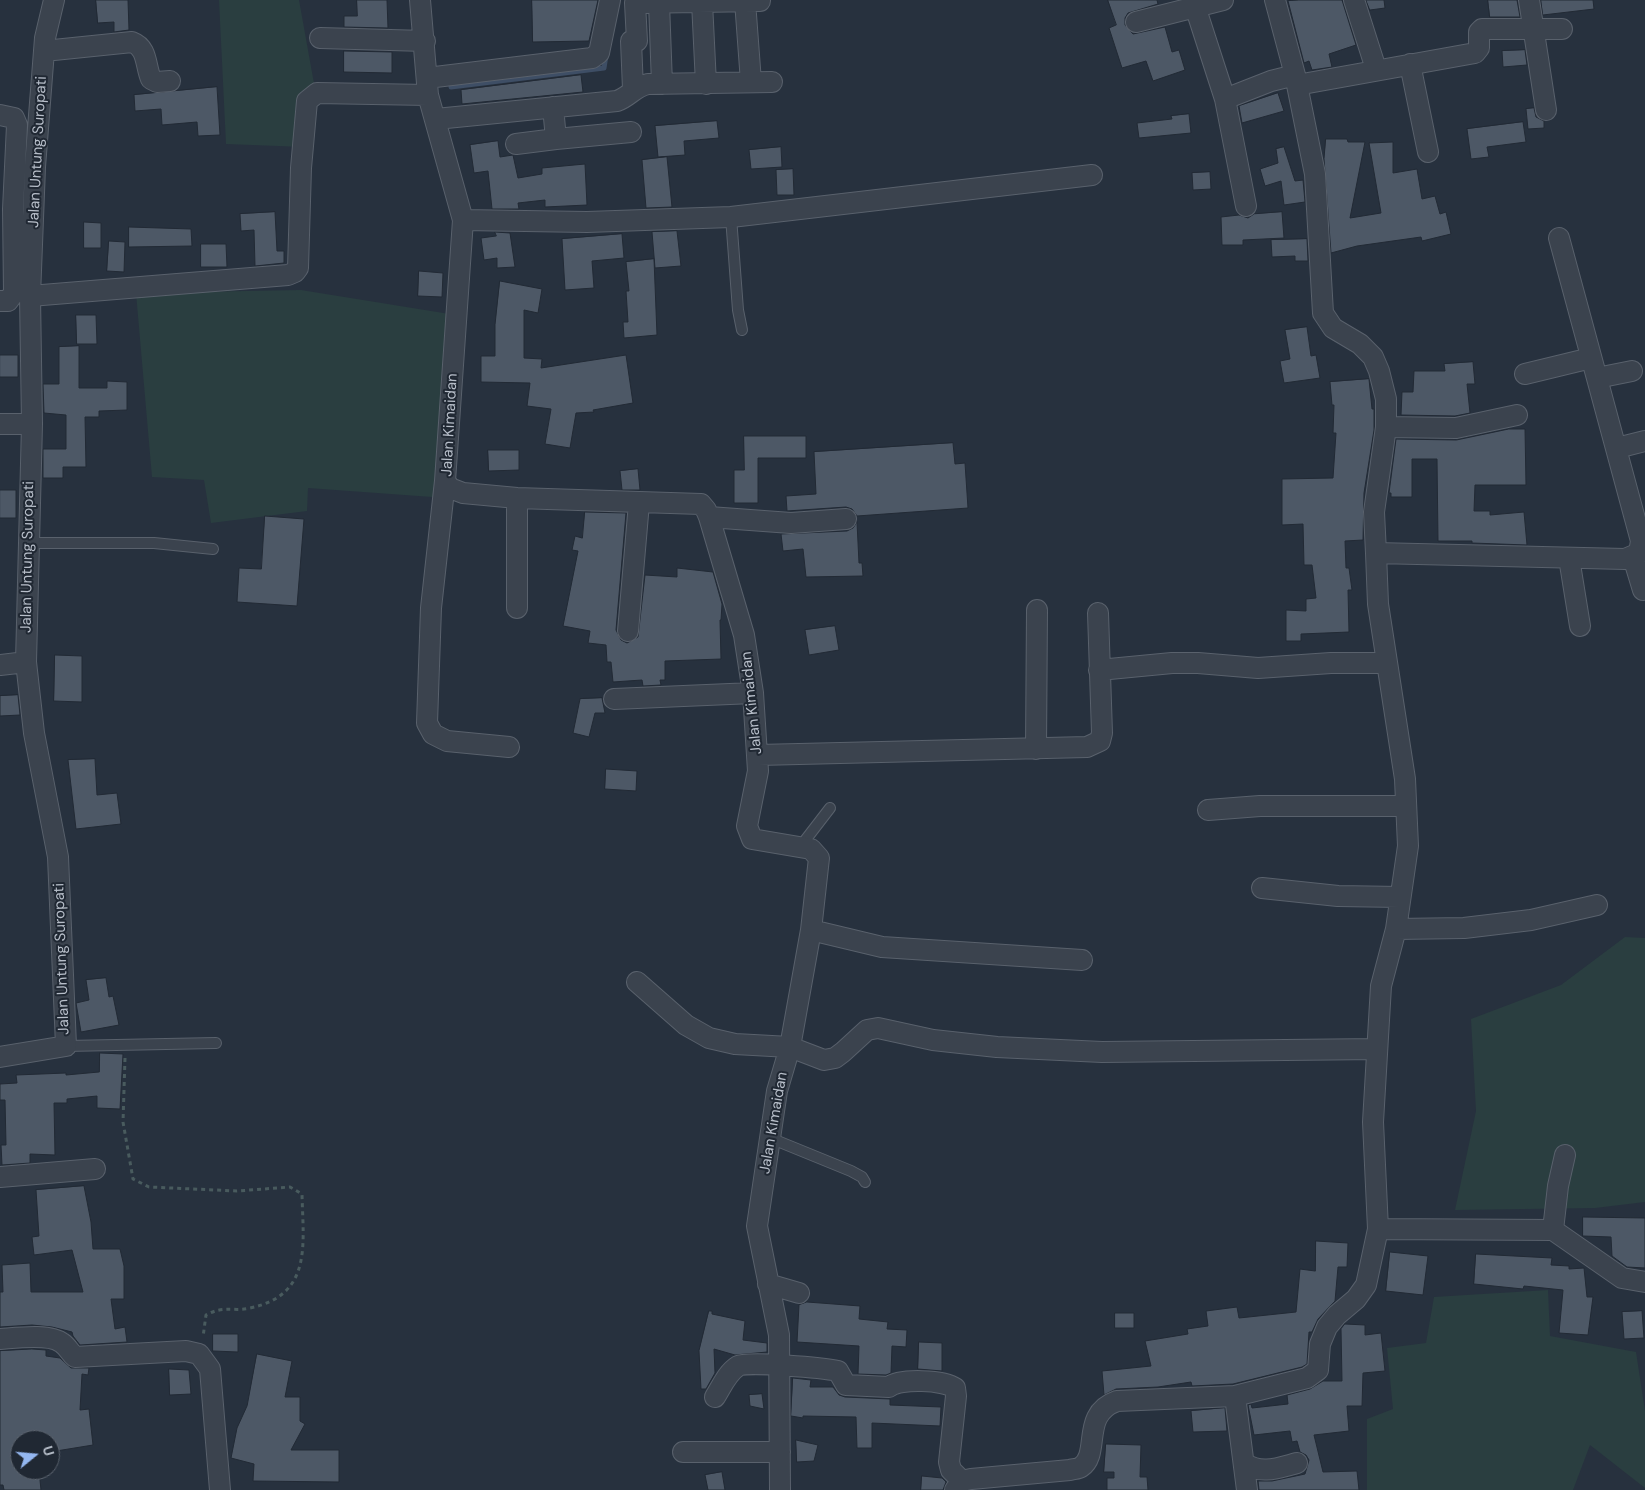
<!DOCTYPE html>
<style>
body{margin:0}
#map{position:relative;width:1645px;height:1490px;overflow:hidden;background:#27313e;font-family:"DM Sans",sans-serif}
canvas{display:block}
.north{position:absolute;left:10px;top:1430px;width:50px;height:50px;box-sizing:border-box;background:#202833;border:1px solid #5c646f;border-radius:50%;rotate:73deg;font-size:14px;font-weight:700;line-height:20px;text-align:center;color:#b7bec9}
.north::after{content:'';display:block;margin:auto;width:18px;height:22px;background:#94b7f0;clip-path:polygon(50% 0,100% 100%,50% 72%,0 100%)}
</style>
<div id="map">
<canvas width="1645" height="1490"></canvas>
<div class="north">U</div>
</div>
<script>
const context = document.querySelector('canvas').getContext('2d');
context.lineJoin = 'round';
function fill(path, color) { context.fillStyle = color; context.fill(path, 'evenodd'); }
function trace(path, color, width, dash) { context.strokeStyle = color; context.lineWidth = width; context.lineCap = dash ? 'butt' : 'round'; context.setLineDash(dash || []); context.stroke(path); }
function drawText(font, color, halo, rows, align = 'center') {
  context.font = font + ' "DM Sans",sans-serif'; context.lineWidth = 4; context.setLineDash([]); context.textBaseline = 'middle'; context.strokeStyle = halo; context.fillStyle = color; for (const [text, x, y, turn = 0] of rows) {
    context.save(); context.translate(x, y); context.rotate((+turn || 0) * Math.PI / 180); context.textAlign = isNaN(turn) ? turn : align; if (halo) context.strokeText(text, 0, 0); context.fillText(text, 0, 0); context.restore();
  }
}
fill(new Path2D(`
 M 219,0 L 299,0 L 315,89 L 304,147 L 226,144 Z
 M 301,290 L 462,316 L 446,498 L 308,488 L 307,511 L 211,523 L 204,480 L 152,477 L 136,293 Z
 M 1625,937 L 1645,938 L 1645,1202 L 1595,1208 L 1455,1210 L 1476,1111 L 1471,1019 L 1561,985 Z
 M 1548,1290 L 1550,1336 L 1636,1352 L 1645,1411 L 1645,1488 L 1590,1445 L 1573,1490 L 1367,1490 L 1367,1419 L 1393,1409 L 1387,1348 L 1426,1343 L 1434,1297 Z`), '#2a3e40');
trace(new Path2D(`
 M 451,87 L 604,68 L 606,55`), '#3e4e65', 5);
const building = new Path2D(`
 M 96,0 L 128,0 L 129,30 L 114,32 L 114,22 L 98,23 Z
 M 357,0 L 387,0 L 388,28 L 344,27 L 344,16 L 357,16 Z
 M 532,0 L 598,0 L 589,41 L 533,42 Z
 M 1108,0 L 1157,0 L 1158,4 L 1128,13 L 1125,18 L 1125,25 L 1133,34 L 1165,27 L 1172,52 L 1179,50 L 1185,70 L 1153,81 L 1146,61 L 1122,68 L 1109,28 L 1116,25 Z
 M 1299,0 L 1342,0 L 1356,45 L 1329,54 L 1332,67 L 1312,70 L 1309,61 L 1304,63 L 1288,1 Z
 M 1366,0 L 1384,0 L 1385,8 L 1370,10 Z
 M 1488,0 L 1517,0 L 1520,17 L 1490,17 Z
 M 1541,0 L 1593,0 L 1594,9 L 1543,15 Z
 M 1525,50 L 1527,65 L 1503,67 L 1502,51 Z
 M 344,51 L 392,52 L 392,73 L 344,72 Z
 M 581,75 L 583,92 L 462,104 L 461,90 Z
 M 217,87 L 220,135 L 198,136 L 197,122 L 162,125 L 161,109 L 135,111 L 134,95 Z
 M 1278,93 L 1284,111 L 1242,123 L 1239,106 Z
 M 1534,108 L 1536,117 L 1544,121 L 1544,128 L 1528,129 L 1526,109 Z
 M 1189,114 L 1191,133 L 1139,138 L 1137,123 L 1172,119 L 1171,116 Z
 M 717,121 L 719,138 L 684,141 L 685,155 L 658,157 L 655,126 Z
 M 1523,122 L 1526,142 L 1487,147 L 1489,157 L 1471,159 L 1467,129 Z
 M 1326,139 L 1347,139 L 1348,142 L 1365,142 L 1350,218 L 1381,213 L 1369,143 L 1393,142 L 1393,173 L 1417,169 L 1422,199 L 1435,196 L 1440,214 L 1446,212 L 1451,234 L 1422,241 L 1421,237 L 1357,246 L 1331,253 L 1324,159 Z
 M 498,141 L 500,157 L 513,155 L 518,178 L 542,174 L 542,168 L 585,164 L 587,205 L 545,207 L 545,200 L 518,203 L 519,209 L 492,209 L 488,171 L 474,173 L 470,145 Z
 M 781,147 L 782,167 L 751,169 L 749,150 Z
 M 1284,147 L 1295,181 L 1303,180 L 1305,202 L 1284,205 L 1281,181 L 1265,186 L 1260,169 L 1278,163 L 1276,149 Z
 M 667,157 L 672,207 L 646,208 L 642,160 Z
 M 793,169 L 794,195 L 777,195 L 776,170 Z
 M 1210,172 L 1211,189 L 1193,190 L 1192,173 Z
 M 275,212 L 277,251 L 284,251 L 284,263 L 255,266 L 254,230 L 241,231 L 240,214 Z
 M 1282,212 L 1284,238 L 1243,240 L 1243,245 L 1222,245 L 1221,217 L 1239,215 L 1248,218 L 1254,214 Z
 M 84,222 L 101,223 L 101,248 L 84,248 Z
 M 129,227 L 191,229 L 192,246 L 129,247 Z
 M 677,231 L 681,266 L 655,268 L 652,232 Z
 M 495,232 L 510,233 L 515,267 L 497,268 L 497,258 L 484,260 L 481,238 L 496,236 Z
 M 622,234 L 624,258 L 592,261 L 594,288 L 565,290 L 562,239 Z
 M 1307,239 L 1308,261 L 1295,261 L 1295,256 L 1272,257 L 1271,240 Z
 M 109,241 L 125,242 L 124,272 L 107,271 Z
 M 201,244 L 226,244 L 227,267 L 201,267 Z
 M 654,259 L 657,335 L 624,338 L 623,322 L 628,322 L 626,291 L 629,291 L 626,262 Z
 M 419,271 L 443,273 L 442,297 L 418,296 Z
 M 500,281 L 542,289 L 538,313 L 524,310 L 524,358 L 542,359 L 541,368 L 626,355 L 633,403 L 593,410 L 594,412 L 576,413 L 570,448 L 545,444 L 551,409 L 527,406 L 530,383 L 481,382 L 481,356 L 495,356 L 495,325 Z
 M 76,315 L 96,315 L 97,344 L 77,344 Z
 M 1307,327 L 1311,356 L 1316,355 L 1320,378 L 1284,383 L 1280,361 L 1290,359 L 1285,330 Z
 M 79,346 L 79,388 L 107,388 L 107,381 L 127,382 L 127,410 L 99,411 L 99,417 L 85,417 L 86,467 L 63,467 L 63,478 L 43,478 L 43,449 L 66,449 L 66,415 L 44,413 L 43,384 L 59,384 L 59,347 Z
 M 0,355 L 18,355 L 18,377 L 0,377 Z
 M 1473,362 L 1475,384 L 1467,384 L 1470,413 L 1455,416 L 1401,415 L 1402,392 L 1413,392 L 1414,371 L 1445,371 L 1444,364 Z
 M 1369,379 L 1372,409 L 1374,409 L 1374,430 L 1364,493 L 1363,540 L 1345,541 L 1346,568 L 1349,568 L 1352,590 L 1348,590 L 1349,632 L 1301,634 L 1301,641 L 1286,641 L 1286,610 L 1306,611 L 1306,599 L 1316,598 L 1312,565 L 1304,565 L 1303,524 L 1282,525 L 1282,479 L 1333,478 L 1336,433 L 1333,433 L 1334,405 L 1332,405 L 1330,382 Z
 M 1509,429 L 1525,429 L 1526,485 L 1475,485 L 1474,511 L 1490,511 L 1490,515 L 1524,512 L 1527,545 L 1472,543 L 1472,541 L 1438,541 L 1437,459 L 1412,459 L 1412,497 L 1391,497 L 1391,493 L 1389,493 L 1396,439 L 1456,440 Z
 M 744,436 L 806,436 L 806,458 L 758,458 L 758,503 L 734,503 L 734,470 L 744,470 Z
 M 953,443 L 955,464 L 965,463 L 968,508 L 857,516 L 852,509 L 846,507 L 787,511 L 786,496 L 816,494 L 814,452 Z
 M 488,450 L 519,450 L 519,470 L 489,471 Z
 M 638,469 L 640,490 L 622,490 L 620,471 Z
 M 0,490 L 16,490 L 16,518 L 0,518 Z
 M 585,512 L 626,513 L 616,630 L 621,640 L 627,643 L 638,637 L 645,575 L 677,577 L 677,568 L 713,572 L 722,604 L 721,620 L 720,620 L 721,659 L 665,661 L 665,680 L 660,680 L 661,685 L 643,686 L 642,680 L 613,682 L 611,662 L 607,662 L 606,645 L 588,643 L 590,631 L 563,626 L 578,551 L 572,550 L 575,536 L 582,538 Z
 M 265,516 L 304,519 L 297,606 L 237,602 L 239,568 L 261,569 Z
 M 857,522 L 859,563 L 862,563 L 863,576 L 806,577 L 803,549 L 783,551 L 781,534 L 847,531 L 853,528 Z
 M 835,626 L 839,650 L 809,655 L 805,630 Z
 M 55,655 L 82,656 L 82,702 L 54,701 Z
 M 18,695 L 20,715 L 0,716 L 0,696 Z
 M 602,698 L 605,713 L 595,713 L 589,737 L 573,733 L 580,699 Z
 M 95,759 L 97,795 L 117,793 L 121,824 L 76,829 L 68,760 Z
 M 606,769 L 637,771 L 636,791 L 605,789 Z
 M 106,978 L 109,997 L 113,996 L 119,1025 L 81,1032 L 76,1003 L 89,1000 L 86,980 Z
 M 100,1053 L 123,1054 L 120,1109 L 97,1108 L 97,1096 L 67,1099 L 67,1103 L 54,1103 L 55,1155 L 30,1154 L 30,1163 L 2,1165 L 1,1145 L 6,1145 L 5,1100 L 0,1100 L 0,1084 L 17,1083 L 16,1075 L 66,1073 L 66,1075 L 99,1072 Z
 M 84,1186 L 91,1222 L 93,1249 L 120,1249 L 124,1266 L 124,1299 L 111,1299 L 115,1329 L 125,1327 L 127,1342 L 80,1345 L 73,1336 L 72,1332 L 52,1327 L 32,1325 L 0,1327 L 0,1292 L 3,1292 L 2,1265 L 30,1263 L 31,1292 L 83,1292 L 72,1250 L 34,1255 L 32,1237 L 39,1236 L 36,1190 Z
 M 1583,1217 L 1645,1218 L 1645,1268 L 1627,1267 L 1612,1256 L 1611,1237 L 1583,1236 Z
 M 1316,1241 L 1348,1243 L 1347,1267 L 1338,1267 L 1335,1301 L 1318,1319 L 1312,1332 L 1309,1332 L 1307,1364 L 1302,1367 L 1233,1384 L 1192,1386 L 1191,1382 L 1158,1387 L 1116,1389 L 1104,1395 L 1102,1371 L 1151,1366 L 1145,1341 L 1188,1334 L 1187,1329 L 1208,1326 L 1206,1311 L 1237,1307 L 1239,1318 L 1296,1312 L 1300,1269 L 1315,1271 Z
 M 1390,1252 L 1428,1256 L 1423,1295 L 1386,1291 Z
 M 1476,1254 L 1552,1258 L 1551,1265 L 1569,1266 L 1569,1269 L 1584,1268 L 1587,1297 L 1593,1297 L 1588,1335 L 1559,1333 L 1563,1290 L 1524,1286 L 1523,1289 L 1474,1284 Z
 M 807,1302 L 860,1306 L 859,1319 L 888,1322 L 887,1329 L 907,1330 L 906,1347 L 892,1346 L 891,1373 L 886,1375 L 858,1374 L 859,1346 L 797,1342 L 799,1305 Z
 M 709,1311 L 712,1311 L 712,1314 L 745,1321 L 743,1340 L 767,1343 L 767,1352 L 735,1355 L 714,1349 L 715,1373 L 706,1389 L 701,1389 L 699,1351 Z
 M 1642,1311 L 1644,1338 L 1624,1339 L 1622,1312 Z
 M 1115,1313 L 1134,1313 L 1134,1328 L 1115,1328 Z
 M 1345,1324 L 1365,1325 L 1365,1335 L 1381,1333 L 1385,1371 L 1363,1373 L 1362,1406 L 1347,1406 L 1349,1431 L 1314,1435 L 1323,1472 L 1357,1471 L 1359,1490 L 1259,1490 L 1258,1481 L 1272,1481 L 1305,1474 L 1309,1460 L 1306,1455 L 1300,1452 L 1297,1441 L 1292,1442 L 1290,1431 L 1254,1435 L 1248,1405 L 1251,1404 L 1252,1408 L 1288,1404 L 1287,1395 L 1310,1389 L 1323,1381 L 1342,1381 L 1341,1329 Z
 M 213,1334 L 238,1334 L 238,1352 L 213,1351 Z
 M 919,1342 L 942,1343 L 942,1371 L 918,1369 Z
 M 32,1349 L 46,1350 L 46,1356 L 60,1358 L 71,1368 L 89,1368 L 88,1375 L 82,1374 L 80,1410 L 89,1409 L 93,1445 L 50,1452 L 50,1440 L 20,1440 L 20,1470 L 39,1470 L 41,1490 L 4,1490 L 3,1485 L 0,1485 L 0,1351 Z
 M 257,1354 L 292,1361 L 285,1397 L 300,1397 L 300,1421 L 305,1424 L 291,1450 L 339,1450 L 339,1482 L 253,1481 L 254,1464 L 231,1458 L 237,1428 L 247,1406 Z
 M 169,1369 L 189,1370 L 191,1394 L 170,1395 Z
 M 793,1378 L 811,1380 L 810,1387 L 833,1387 L 839,1395 L 845,1397 L 890,1399 L 890,1405 L 941,1407 L 940,1426 L 872,1423 L 872,1448 L 857,1448 L 856,1417 L 803,1416 L 803,1418 L 791,1416 Z
 M 762,1394 L 764,1409 L 750,1406 L 749,1395 Z
 M 1225,1408 L 1227,1431 L 1193,1432 L 1191,1411 Z
 M 796,1440 L 818,1445 L 814,1461 L 797,1462 Z
 M 1106,1444 L 1141,1445 L 1140,1477 L 1147,1477 L 1148,1490 L 1107,1490 L 1107,1478 L 1114,1478 L 1114,1472 L 1104,1472 Z
 M 722,1472 L 725,1490 L 708,1490 L 705,1475 Z
 M 922,1476 L 942,1478 L 946,1482 L 943,1490 L 921,1490 Z`);
fill(building, '#4d5866');
trace(building, '#222a35', 1);
const lane = new Path2D(`
 M 731,217 L 738,310 L 742,330
 M 28,543 L 154,543 L 213,549
 M 800,847 L 830,808
 M 66,1046 L 216,1043
 M 770,1138 L 851,1171 L 862,1177 L 865,1182`);
const street = new Path2D(`
 M 420,0 L 428,95 L 463,220 L 445,481 L 450,488 L 463,493 L 517,498 L 701,504 L 706,510 L 709,517 L 744,635 L 753,693 L 758,771 L 747,826 L 752,839 L 811,849 L 819,858 L 811,930 L 790,1047 L 777,1091 L 757,1226 L 779,1335 L 780,1490
 M 1193,0 L 1225,99 L 1246,206
 M 1354,0 L 1376,69
 M 1529,0 L 1546,110
 M 745,1 L 751,82
 M 702,2 L 706,84
 M 659,3 L 662,84
 M 1136,22 L 1223,0
 M 320,38 L 425,41
 M 44,51 L 132,42 C 148,48 145,65 151,79 L 157,82 L 170,81
 M 1410,64 L 1428,152
 M 427,78 L 592,58 L 599,53 L 610,0
 M 1297,85 L 1475,53 L 1479,48 L 1479,32 L 1482,29 L 1562,29
 M 633,89 L 631,41 L 637,41 L 635,3 L 760,1
 M 1225,99 L 1271,81 L 1295,75
 M 553,107 L 556,139 L 631,132
 M 0,115 L 14,118 L 17,125 L 13,209 L 14,293 L 8,301 L 0,301
 M 436,119 L 617,101 C 629,97 634,87 648,84 L 772,82
 M 516,144 L 556,139
 M 463,220 L 587,222 L 731,217 L 1092,175
 M 30,296 L 288,275 L 295,272 L 298,268 L 301,168 L 307,101 L 317,93 L 428,95
 M 1525,374 L 1591,358
 M 1597,378 L 1632,371
 M 0,424 L 32,424
 M 1386,427 L 1456,428 L 1517,415
 M 1617,448 L 1645,441
 M 445,481 L 431,608 L 427,723 L 433,734 L 447,741 L 509,747
 M 709,517 L 791,523 L 846,519
 M 1376,553 L 1625,559 L 1639,553 L 1641,541 L 1559,238
 M 1633,557 L 1643,590
 M 1569,558 L 1580,626
 M 517,608 L 517,498
 M 628,631 L 639,503
 M 0,665 L 26,662
 M 1099,670 L 1172,663 L 1198,663 L 1258,668 L 1331,663 L 1387,663
 M 614,699 L 753,693
 M 1036,749 L 1037,610
 M 758,755 L 1087,747 L 1100,741 L 1102,733 L 1098,613
 M 1208,810 L 1260,806 L 1405,806
 M 1262,888 L 1338,896 L 1400,897
 M 1396,929 L 1464,928 L 1531,920 L 1597,905
 M 811,930 L 882,947 L 1082,960
 M 637,982 L 686,1025 L 709,1038 L 735,1044 L 790,1047 L 824,1060 L 835,1058 L 843,1052 L 867,1030 L 878,1028 L 933,1040 L 997,1047 L 1102,1052 L 1377,1049
 M 0,1057 L 66,1046 L 58,857 L 34,733 L 26,662 L 32,424 L 30,296 L 35,167 L 45,38 L 54,0
 M 0,1177 L 95,1169
 M 1378,1229 L 1553,1230 L 1622,1278 L 1645,1282
 M 1553,1230 L 1558,1186 L 1565,1155
 M 768,1284 L 799,1293
 M 0,1339 C 15,1338 50,1333 62,1343 C 68,1347 70,1353 75,1357 L 186,1351 L 199,1354 L 210,1369 L 220,1490
 M 1235,1396 L 1247,1490
 M 715,1397 C 722,1386 727,1373 738,1366 C 748,1361 824,1368 838,1371 L 846,1385 L 889,1387 C 900,1378 944,1380 955,1388 L 956,1396 L 949,1462 L 951,1470 L 962,1481
 M 683,1452 L 780,1452
 M 1244,1463 C 1261,1475 1278,1468 1297,1463
 M 955,1490 L 962,1481 L 971,1479 L 1070,1470 C 1073,1469 1078,1469 1081,1467 C 1101,1454 1080,1414 1117,1401 L 1235,1396 L 1307,1378 L 1318,1370 L 1320,1344 L 1327,1327 L 1337,1315 L 1356,1299 L 1366,1285 L 1378,1229 L 1373,1122 L 1381,986 L 1396,929 L 1408,846 L 1405,779 L 1378,604 L 1376,553 L 1374,512 L 1386,427 L 1386,399 L 1379,371 L 1373,357 L 1360,344 L 1333,328 L 1323,313 L 1315,174 L 1295,75 L 1275,0`);
trace(lane, '#59616c', 12);
trace(street, '#59616c', 22);
trace(new Path2D(`
 M 125,1058 L 123,1122 L 133,1179 L 149,1187 L 237,1191 L 290,1187 L 302,1194 C 303,1244 313,1295 250,1308 C 233,1312 224,1305 206,1315 L 203,1337`), '#495b5e', 3, [4, 4]);
trace(lane, '#3b434e', 10);
trace(street, '#3b434e', 20);
drawText('15px', '#b7bec9', '#202833', [
 ["Jalan Untung Suropati",38,152,-87],
 ["Jalan Kimaidan",450,425,-87],
 ["Jalan Untung Suropati",28,557,-89],
 ["Jalan Kimaidan",752,703,-96],
 ["Jalan Untung Suropati",62,959,-92],
 ["Jalan Kimaidan",774,1123,-80]
]);
</script>
